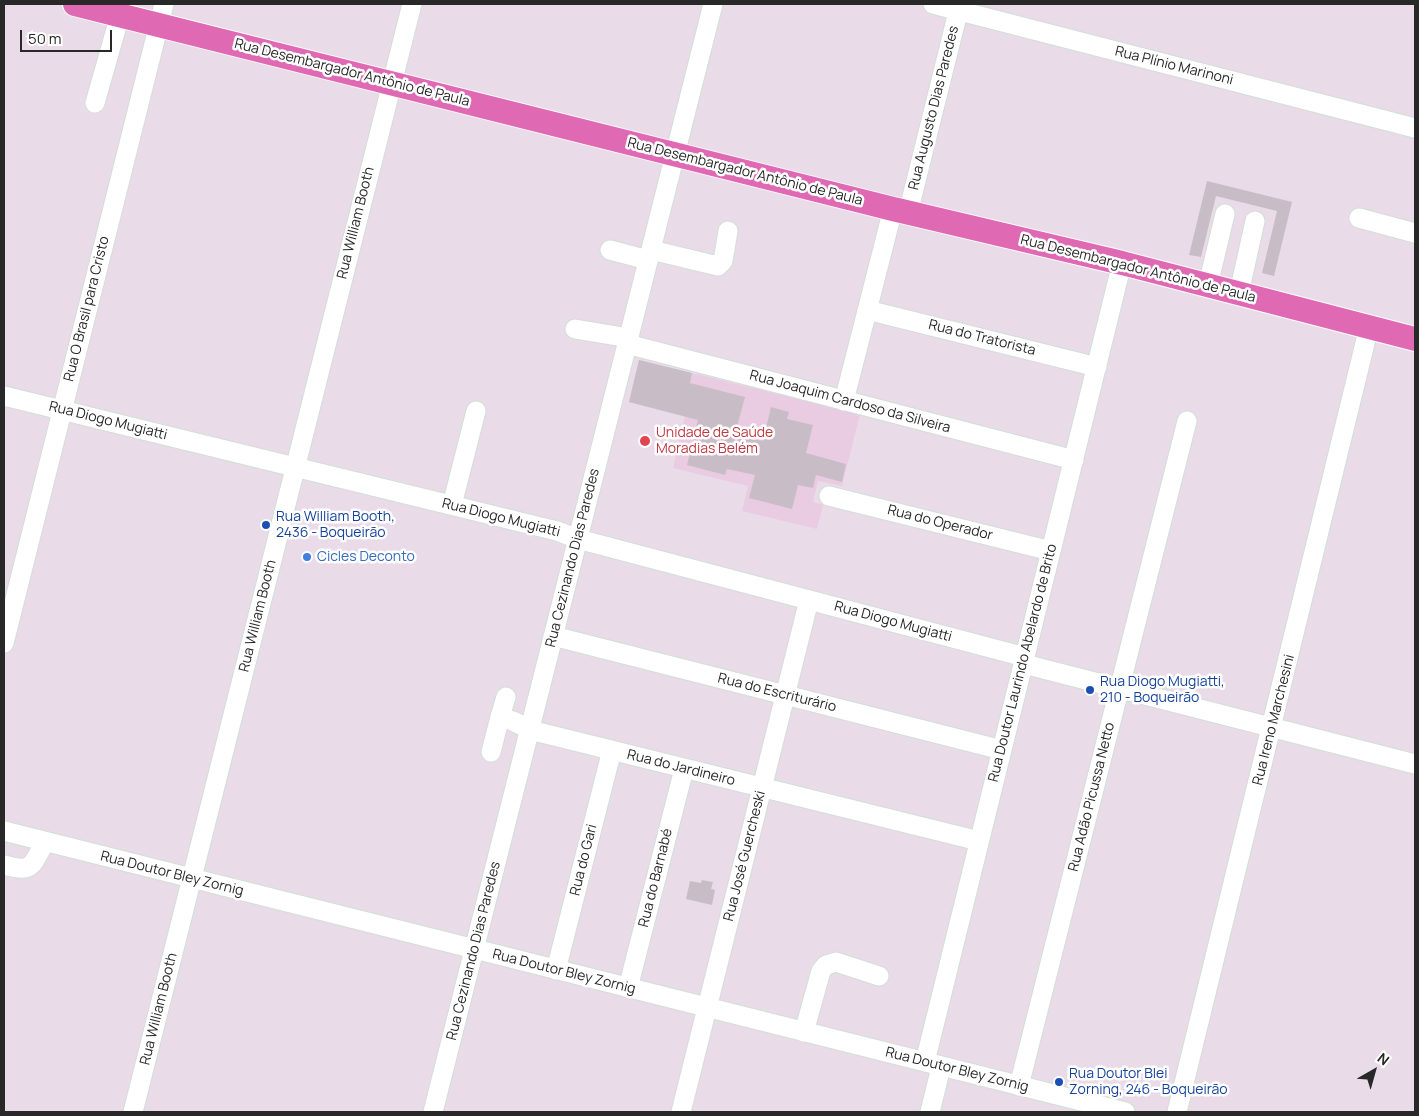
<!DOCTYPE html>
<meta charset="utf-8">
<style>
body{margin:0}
#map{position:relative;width:1419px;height:1116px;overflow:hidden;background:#e9dbe7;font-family:Manrope,sans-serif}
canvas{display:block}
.frame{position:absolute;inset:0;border:5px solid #282828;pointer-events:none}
.north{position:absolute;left:1349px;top:1046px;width:50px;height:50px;-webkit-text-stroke:4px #fff;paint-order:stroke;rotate:38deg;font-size:14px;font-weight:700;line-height:20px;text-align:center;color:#282828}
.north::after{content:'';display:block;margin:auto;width:18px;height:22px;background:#282828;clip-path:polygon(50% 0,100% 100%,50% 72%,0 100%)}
.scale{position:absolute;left:20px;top:30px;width:92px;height:22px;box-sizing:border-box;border:2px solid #282828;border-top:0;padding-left:6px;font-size:15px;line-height:18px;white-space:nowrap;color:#282828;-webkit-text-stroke:4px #fff;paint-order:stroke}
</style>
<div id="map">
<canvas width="1419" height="1116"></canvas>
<div class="frame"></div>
<div class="north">N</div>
<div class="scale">50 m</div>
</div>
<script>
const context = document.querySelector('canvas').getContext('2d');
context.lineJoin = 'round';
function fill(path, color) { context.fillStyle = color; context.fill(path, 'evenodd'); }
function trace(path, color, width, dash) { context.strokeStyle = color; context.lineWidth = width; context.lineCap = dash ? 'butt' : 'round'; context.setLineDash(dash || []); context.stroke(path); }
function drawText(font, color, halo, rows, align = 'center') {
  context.font = font + ' Manrope,sans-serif'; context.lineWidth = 5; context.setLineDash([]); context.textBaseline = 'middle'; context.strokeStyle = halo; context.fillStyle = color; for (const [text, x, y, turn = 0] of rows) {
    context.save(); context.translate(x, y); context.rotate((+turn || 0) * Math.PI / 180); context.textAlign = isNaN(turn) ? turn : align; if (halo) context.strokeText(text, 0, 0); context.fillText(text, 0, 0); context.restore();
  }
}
fill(new Path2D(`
 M 639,360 L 860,414 L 842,486 L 818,481 L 813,502 L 823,505 L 817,529 L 742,511 L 748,486 L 673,468 L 685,416 L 629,402 Z`), '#e9cce1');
fill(new Path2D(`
 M 1207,181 L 1292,202 L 1274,276 L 1262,273 L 1277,211 L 1216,196 L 1201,257 L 1189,255 Z
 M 639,360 L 692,373 L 690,383 L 745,397 L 735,434 L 763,441 L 771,407 L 789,412 L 787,419 L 813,425 L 806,453 L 846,464 L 842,482 L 816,475 L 813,488 L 798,485 L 792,509 L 749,498 L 755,475 L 727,469 L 725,475 L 687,465 L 698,420 L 629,402 Z
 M 702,880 L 713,882 L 711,889 L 715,890 L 712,905 L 686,899 L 690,881 L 701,883 Z`), '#c8bdc6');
const minor = new Path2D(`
 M 933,4 L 1415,128
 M 95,103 L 120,15
 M 908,213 L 960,4
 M 1359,218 L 1415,233
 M 610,250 L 648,260
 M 651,250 L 718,266 L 723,261 L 728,231
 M 1208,285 L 1225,214
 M 1239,293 L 1255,221
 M 867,310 L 1097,367
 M 575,329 L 629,338
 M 627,344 L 1074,460
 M 4,396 L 557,531 L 578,539 L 1025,657
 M 844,401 L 893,209
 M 829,496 L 1051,551
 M 452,505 L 476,411
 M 553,636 L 1002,750
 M 4,643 L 164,4
 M 1024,664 L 1415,764
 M 506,697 L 500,717 L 513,721 L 530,730 L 979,841
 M 491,752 L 500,717
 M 4,831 L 1125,1112
 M 4,865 C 34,873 31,866 45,842
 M 556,970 L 612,750
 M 628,988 L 684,769
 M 804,1032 L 821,971 L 826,965 L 836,962 L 879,976
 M 925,1062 L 1122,263
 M 1019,1086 L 1187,421
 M 133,1112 L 412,4
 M 433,1112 L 713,4
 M 681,1112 L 809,600
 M 930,1112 L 941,1067
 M 1177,1112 L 1369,327`);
const major = new Path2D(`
 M 75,4 L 893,209 L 1122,263 L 1415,339`);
trace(minor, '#d1dfd7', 21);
trace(major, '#fff', 26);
trace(minor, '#fff', 19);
trace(major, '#e069b4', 24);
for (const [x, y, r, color] of [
 [645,441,6,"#e0444e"],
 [266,525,5,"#1a4fb4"],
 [307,557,5,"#3f7fe0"],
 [1090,690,5,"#1a4fb4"],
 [1059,1082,5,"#1a4fb4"]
]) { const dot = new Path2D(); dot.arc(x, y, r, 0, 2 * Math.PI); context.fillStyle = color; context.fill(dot); trace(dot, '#fff', 2); }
drawText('14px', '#282828', '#fff', [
 ["Rua Plínio Marinoni",1174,66,14],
 ["Rua Desembargador Antônio de Paula",352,73,14],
 ["Rua Augusto Dias Paredes",934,108,-76],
 ["Rua Desembargador Antônio de Paula",745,172,14],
 ["Rua William Booth",356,223,-76],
 ["Rua Desembargador Antônio de Paula",1138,269,14],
 ["Rua O Brasil para Cristo",87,309,-76],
 ["Rua do Tratorista",982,338,14],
 ["Rua Joaquim Cardoso da Silveira",850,402,15],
 ["Rua Diogo Mugiatti",108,421,14],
 ["Rua Diogo Mugiatti",501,518,14],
 ["Rua do Operador",940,523,14],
 ["Rua Cezinando Dias Paredes",573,558,-76],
 ["Rua William Booth",258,616,-76],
 ["Rua Diogo Mugiatti",893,622,15],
 ["Rua Doutor Laurindo Abelardo de Brito",1023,663,-76],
 ["Rua do Escriturário",777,693,14],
 ["Rua Ireno Marchesini",1274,720,-76],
 ["Rua do Jardineiro",681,768,14],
 ["Rua Adão Picussa Netto",1092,797,-76],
 ["Rua José Guercheski",745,856,-76],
 ["Rua do Gari",584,860,-76],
 ["Rua Doutor Bley Zornig",172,874,14],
 ["Rua do Barnabé",656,878,-76],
 ["Rua Cezinando Dias Paredes",474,951,-76],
 ["Rua Doutor Bley Zornig",564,972,14],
 ["Rua William Booth",159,1009,-76],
 ["Rua Doutor Bley Zornig",957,1070,14]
]);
drawText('14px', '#be3a42', '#fff', [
 ["Unidade de Saúde",656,433],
 ["Moradias Belém",656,449]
], 'left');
drawText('14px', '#164399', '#fff', [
 ["Rua William Booth,",276,517],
 ["2436 - Boqueirão",276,533],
 ["Rua Diogo Mugiatti,",1100,682],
 ["210 - Boqueirão",1100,698],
 ["Rua Doutor Blei",1069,1074],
 ["Zorning, 246 - Boqueirão",1069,1090]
], 'left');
drawText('14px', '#366cbe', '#fff', [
 ["Cicles Deconto",317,557]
], 'left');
</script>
